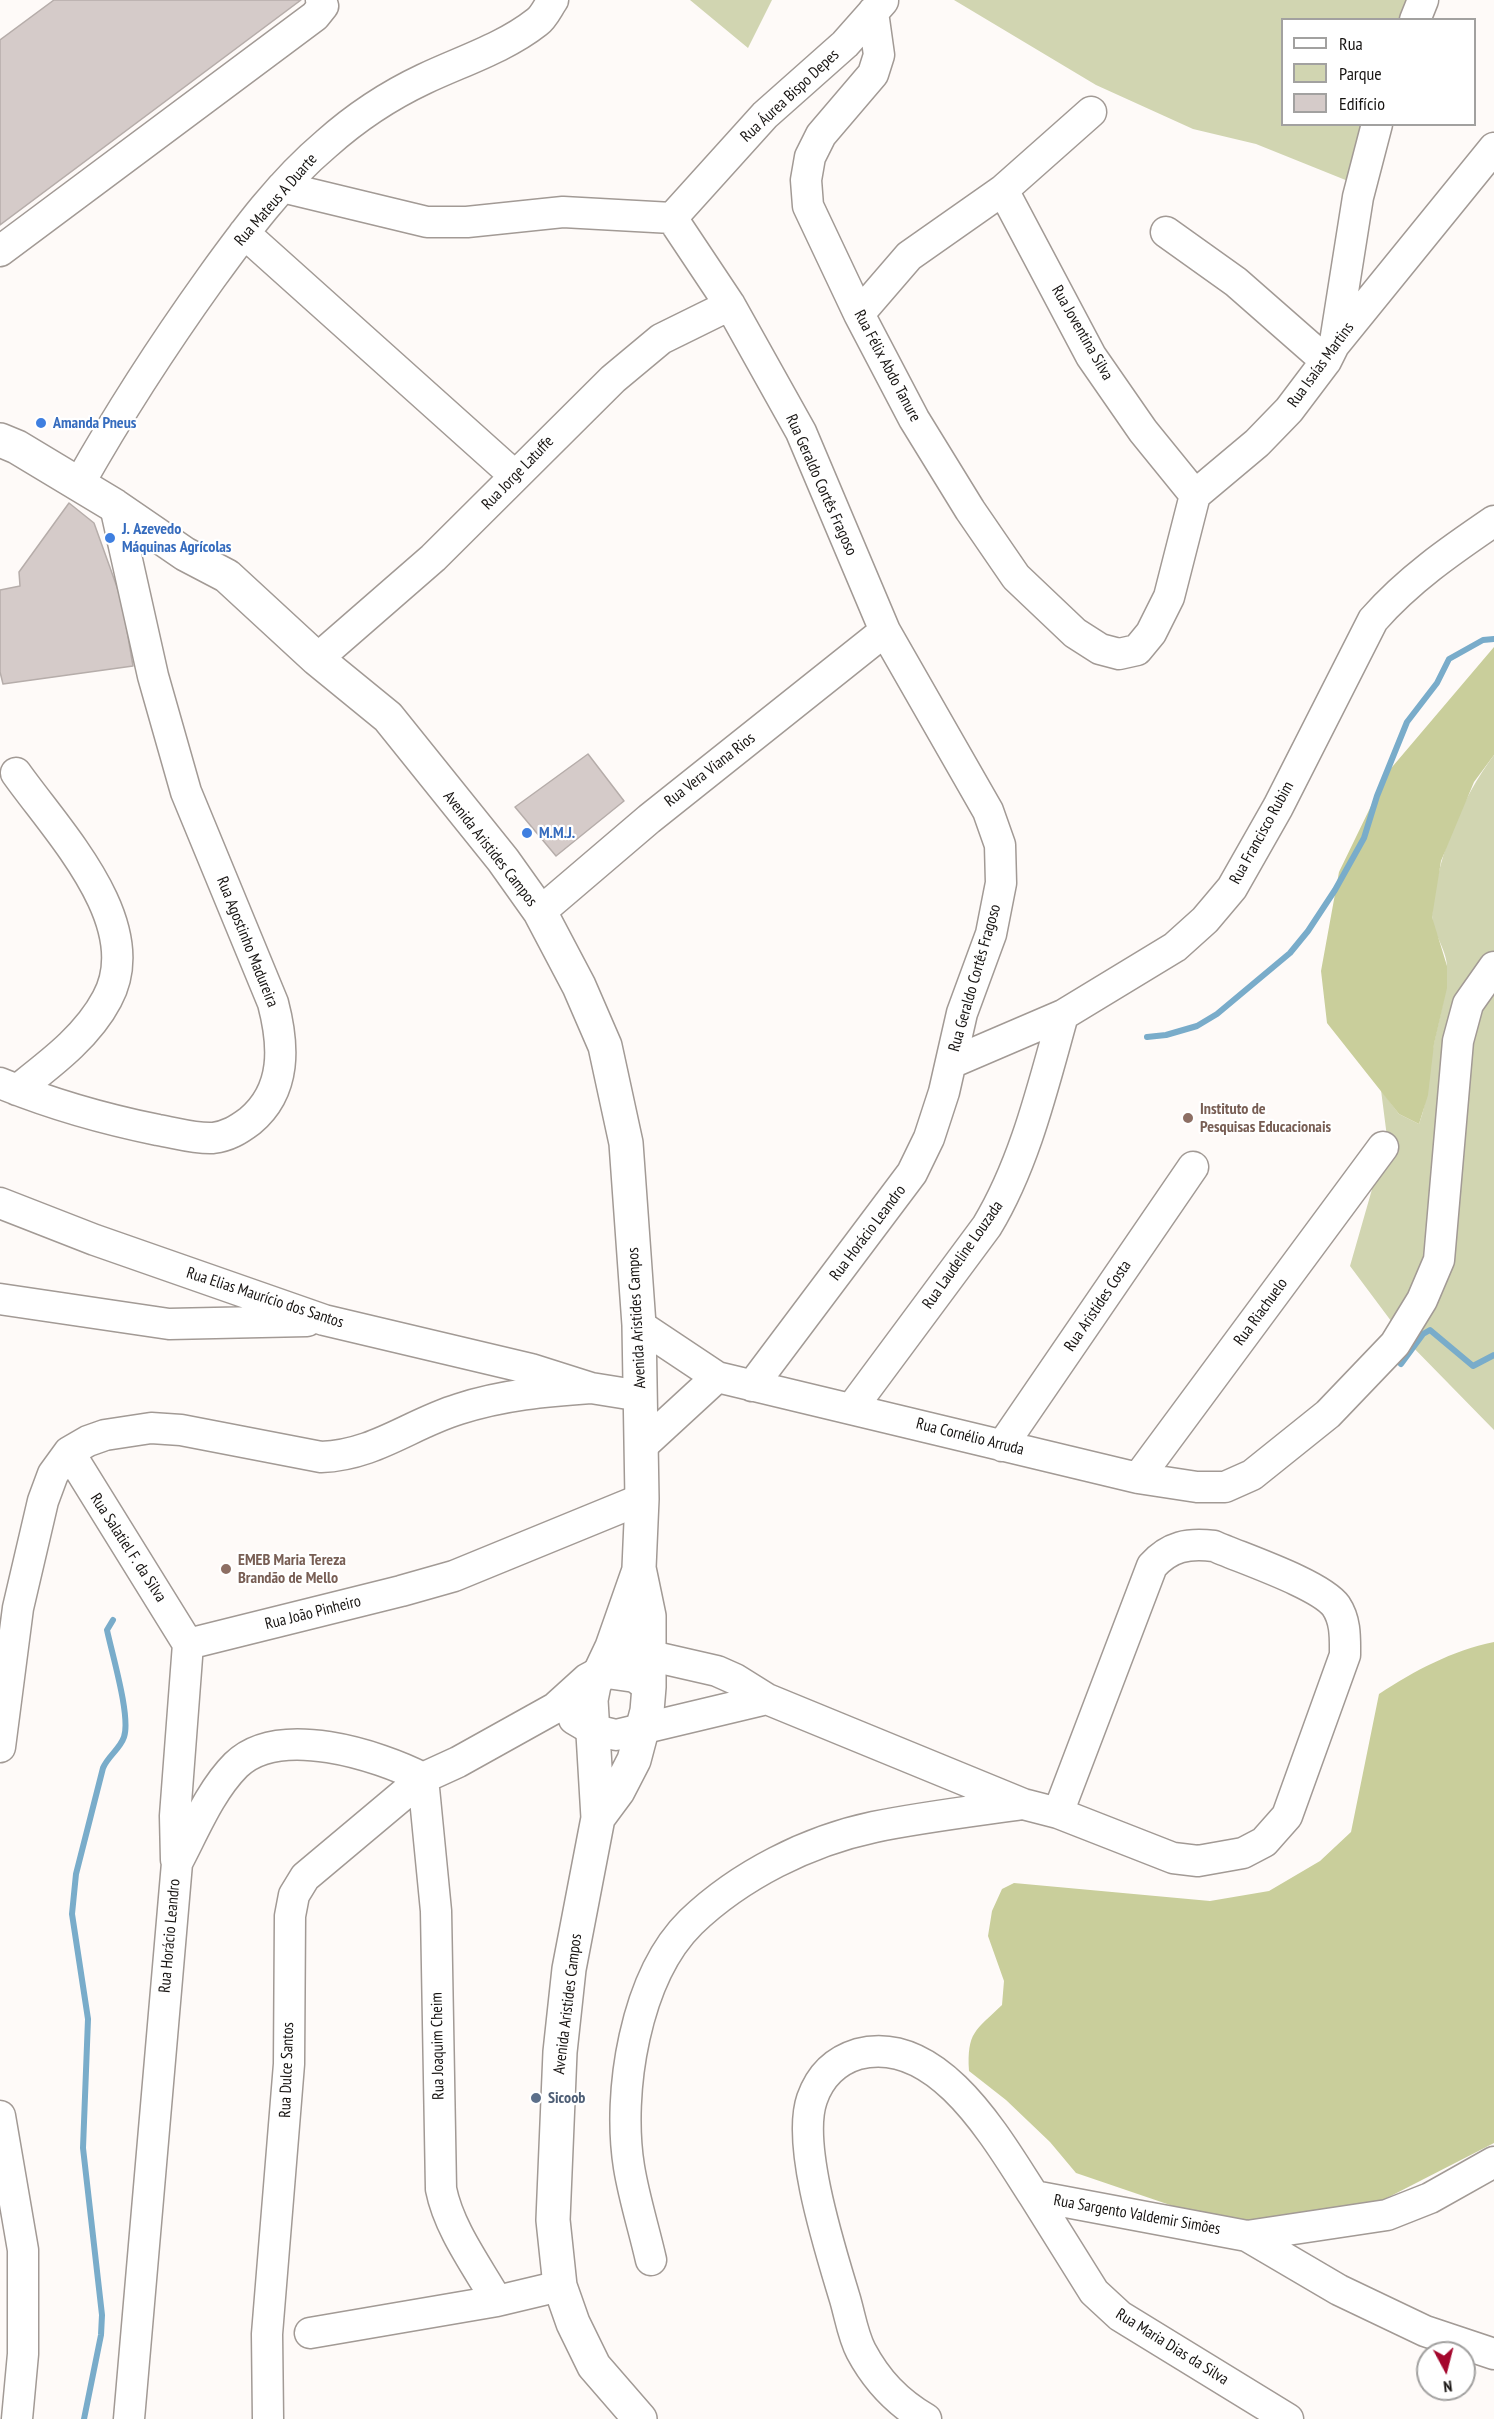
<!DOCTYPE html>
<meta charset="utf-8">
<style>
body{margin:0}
#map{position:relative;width:1494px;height:2419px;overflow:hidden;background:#fefaf8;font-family:"PT Sans Narrow",sans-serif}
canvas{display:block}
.legend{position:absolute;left:1281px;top:18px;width:195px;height:108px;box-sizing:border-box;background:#fff;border:2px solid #a2a1a0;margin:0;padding:8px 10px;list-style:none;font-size:18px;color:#171412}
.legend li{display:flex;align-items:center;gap:12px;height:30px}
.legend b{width:30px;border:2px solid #a2a1a0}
.north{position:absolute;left:1416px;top:2341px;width:60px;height:60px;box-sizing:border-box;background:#fff;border:2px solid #a2a1a0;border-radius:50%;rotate:173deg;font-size:16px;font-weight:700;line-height:24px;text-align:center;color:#171412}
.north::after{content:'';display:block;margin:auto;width:21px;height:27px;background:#a4062c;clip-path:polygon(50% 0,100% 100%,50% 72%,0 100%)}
</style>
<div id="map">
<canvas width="1494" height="2419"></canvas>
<ul class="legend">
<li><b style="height:8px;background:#fff"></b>Rua</li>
<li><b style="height:16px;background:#d1d5b1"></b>Parque</li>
<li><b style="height:16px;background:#d5cbc9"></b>Edifício</li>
</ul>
<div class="north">N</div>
</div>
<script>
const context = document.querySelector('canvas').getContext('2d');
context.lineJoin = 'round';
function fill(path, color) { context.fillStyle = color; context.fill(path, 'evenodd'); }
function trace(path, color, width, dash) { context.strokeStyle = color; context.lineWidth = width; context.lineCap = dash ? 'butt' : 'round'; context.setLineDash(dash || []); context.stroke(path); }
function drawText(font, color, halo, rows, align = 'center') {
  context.font = font + ' "PT Sans Narrow",sans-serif'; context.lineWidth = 4.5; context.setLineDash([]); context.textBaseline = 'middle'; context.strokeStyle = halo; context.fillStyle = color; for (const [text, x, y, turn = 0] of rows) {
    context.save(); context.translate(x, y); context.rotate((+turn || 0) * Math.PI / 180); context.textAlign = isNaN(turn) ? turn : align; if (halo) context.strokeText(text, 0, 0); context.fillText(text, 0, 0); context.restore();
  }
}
fill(new Path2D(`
 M 690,0 L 772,0 L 748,48 Z
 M 954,0 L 1413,0 L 1406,19 L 1282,20 L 1282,124 L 1369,125 L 1348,181 L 1256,144 L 1193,129 L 1096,85 Z
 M 1494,755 L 1494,1430 L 1403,1337 L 1350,1266 L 1387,1137 L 1381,1090 L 1399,1114 L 1419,1124 C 1429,1097 1428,1071 1434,1043 C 1439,1019 1447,993 1447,967 C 1447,950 1432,932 1432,915 C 1436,859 1461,799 1494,755 Z`), '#d1d5b1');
fill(new Path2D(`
 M 1494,647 L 1494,755 L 1474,782 L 1441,861 L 1432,917 L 1447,966 L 1447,988 L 1434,1044 L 1428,1095 L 1419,1124 L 1399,1114 L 1327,1023 L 1321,971 L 1339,872 L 1387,773 Z
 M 1494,1642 L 1494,2143 L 1383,2200 L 1325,2217 L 1261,2225 L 1173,2206 L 1076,2173 L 1050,2142 L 1006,2100 L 969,2071 C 967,2032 975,2031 1002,2005 L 1004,1981 L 988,1936 L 992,1911 L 1002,1889 L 1014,1883 L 1210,1901 L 1269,1891 L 1320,1861 L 1351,1832 L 1379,1694 C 1416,1670 1451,1651 1494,1642 Z`), '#c9ce9b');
trace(new Path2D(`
 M 1147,1037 L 1166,1035 L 1197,1026 L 1217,1014 L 1290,953 L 1308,931 L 1335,890 L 1364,838 L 1377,796 L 1407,722 L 1437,683 L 1449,659 L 1483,640 L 1494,639
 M 1401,1364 L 1423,1334 L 1430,1330 L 1473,1366 L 1494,1355
 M 84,2419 L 101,2335 L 102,2315 L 83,2148 L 88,2019 L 72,1914 L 76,1874 L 103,1768 C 108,1756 120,1749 124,1737 C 131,1717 112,1654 107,1630 L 113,1620`), '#79acca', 6);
const building = new Path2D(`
 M 54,0 L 301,0 L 0,225 L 0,40 Z
 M 69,503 L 94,523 L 122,601 L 133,666 L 3,684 L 0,672 L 0,590 L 20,586 L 19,572 Z
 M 588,754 L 624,801 L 556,856 L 515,807 Z`);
fill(building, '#d5cbc9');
trace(building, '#b6adaa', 1.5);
const minor = new Path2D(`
 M 873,12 L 879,55 L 873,74 L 821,135 L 810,157 L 806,180 L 808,206 L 859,314 L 914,419 L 970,510 L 1016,577 L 1075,633 L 1100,649 L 1119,654 L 1137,650 L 1151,633 L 1169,597 L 1195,495 L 1257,443 L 1289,410 L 1326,361 L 1334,345 L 1494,148
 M 1415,20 L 1423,0
 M 282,187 L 427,222 L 467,222 L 563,212 L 672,218 L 730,305 L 801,432 L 885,631 L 988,811 L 1000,845 L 1001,883 L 991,934 L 962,1013 L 944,1092 L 929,1138 L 912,1173 L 752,1386
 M 1003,190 L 1091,356 L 1143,431 L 1195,495
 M 672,218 L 765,115 L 845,44 L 883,1
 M 1166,232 L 1236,282 L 1326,361
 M 244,233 L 515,476
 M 0,251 L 315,16 L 323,6 L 321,0
 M 859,314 L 909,256 L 1003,190 L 1091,112
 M 1335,342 L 1358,197 L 1377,124
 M 79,484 C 119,413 163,345 211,278 C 245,231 281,182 326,144 C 354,119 390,95 424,79 C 462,61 504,48 537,22 C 544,17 548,7 553,0
 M 317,659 L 433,558 L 613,379 L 661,339 L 730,305
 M 16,773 C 57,831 148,924 107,999 C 87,1037 50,1064 17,1090
 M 540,912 L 649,819 L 885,631
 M 951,1063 L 1063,1015 L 1175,947 L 1205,920 L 1232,888 L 1278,807 L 1373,620 C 1408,580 1450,551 1494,521
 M 0,1083 C 51,1104 104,1119 158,1130 C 176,1133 195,1139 213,1138 C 228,1136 238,1130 250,1121 C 287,1090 284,1045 273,1003 L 186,792 L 153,676 L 115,506
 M 0,1203 L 95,1240 L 324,1320 L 531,1369 L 591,1388 L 641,1396
 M 0,1299 L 169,1324 L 307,1321
 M 639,1325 L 717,1377 L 1138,1478 L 1197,1487 L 1225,1487 L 1252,1475 L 1328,1414 L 1395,1344 L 1422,1300 L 1439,1260 L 1458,1041 L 1468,1004 L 1494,967
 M 852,1408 L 987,1226 C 1025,1163 1043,1086 1063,1015
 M 642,1446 L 717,1377
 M 1002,1446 L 1193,1167
 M 69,1452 L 188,1644
 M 1138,1478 L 1383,1147
 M 188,1644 L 401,1591 L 454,1576 L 642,1499
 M 612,1647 L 717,1671 L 735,1679 L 767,1699 L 1023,1804 L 1058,1813 L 1173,1858 L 1198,1861 L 1243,1853 L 1264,1842 L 1287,1816 L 1345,1655 C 1345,1638 1346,1621 1336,1606 C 1320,1584 1241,1558 1214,1546 C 1188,1543 1170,1546 1152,1566 L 1058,1813
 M 574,1719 L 591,1729 L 616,1735 L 767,1699
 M 0,1747 L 18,1608 L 43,1501 L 53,1474 L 69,1452 L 88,1441 L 105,1435 L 151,1428 L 181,1430 L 321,1457 C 375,1455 410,1424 459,1409 C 502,1395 546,1391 591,1388
 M 423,1778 L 436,1911 L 441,2189 C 449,2229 477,2266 497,2301
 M 176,1860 L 175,1816 L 188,1644
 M 0,2116 L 23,2250 L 23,2354 L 17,2419
 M 1034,2196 L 1094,2292 L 1120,2316 L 1288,2419
 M 1247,2236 L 1339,2290 L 1425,2331 L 1494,2354
 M 651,2260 C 644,2229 634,2198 629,2167 C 617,2093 635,1977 691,1922 C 740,1875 808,1841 874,1827 C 923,1817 974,1811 1023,1804
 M 310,2333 L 497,2301 L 560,2286
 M 129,2419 L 177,1863 C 194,1831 210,1791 236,1765 C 279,1723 378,1755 423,1778 L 458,1762 L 555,1708 L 587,1679 L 600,1672 L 635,1677 L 649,1687
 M 268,2419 L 267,2334 L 289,2064 L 290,1916 L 294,1895 L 305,1877 L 423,1778
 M 926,2419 C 897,2402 877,2381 861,2351 C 853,2336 850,2316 845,2299 C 831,2252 796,2145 812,2099 C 820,2076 835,2061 858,2054 C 939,2033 998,2141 1034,2196 L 1247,2236 L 1387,2215 L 1430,2198 L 1494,2162`);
const highway = new Path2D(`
 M 0,440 L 17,447 L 115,506 L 185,554 L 227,576 L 317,659 L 388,717 L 503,860 L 540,912 L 579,986 L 605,1046 L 626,1143 L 639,1325 L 642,1499 L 639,1568 L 649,1616 L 649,1687 L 647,1711 L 634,1760 L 618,1791 L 598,1818
 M 639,1570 L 612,1647 L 594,1685 L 591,1700 L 598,1818 L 569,1969 L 560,2052 L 553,2220 L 560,2286 L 573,2323 L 594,2366 L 640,2419`);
trace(minor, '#a29a95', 33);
trace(highway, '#a29a95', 36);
trace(minor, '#fff', 30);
trace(highway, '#fff', 33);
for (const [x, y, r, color] of [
 [41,423,6,"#3f7fe0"],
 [110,538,6,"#3f7fe0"],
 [527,833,6,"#3f7fe0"],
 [1188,1118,6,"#8d6e63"],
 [226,1569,6,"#8d6e63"],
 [536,2098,6,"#5c6f8a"]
]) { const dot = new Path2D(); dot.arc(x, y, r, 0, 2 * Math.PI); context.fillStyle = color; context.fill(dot); trace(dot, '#fff', 2); }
drawText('16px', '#171412', '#fff', [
 ["Rua Áurea Bispo Depes",790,96,-43],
 ["Rua Mateus A Duarte",276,200,-49],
 ["Rua Joventina Silva",1082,333,60],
 ["Rua Isaías Martins",1321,365,-54],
 ["Rua Félix Abdo Tanure",887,366,62],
 ["Rua Jorge Latuffe",518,473,-46],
 ["Rua Geraldo Cortês Fragoso",821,485,66],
 ["Rua Vera Viana Rios",710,770,-38],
 ["Rua Francisco Rubim",1262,833,-61],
 ["Avenida Aristides Campos",490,849,52],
 ["Rua Agostinho Madureira",247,942,68],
 ["Rua Geraldo Cortês Fragoso",975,978,-74],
 ["Rua Horácio Leandro",868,1233,-53],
 ["Rua Laudeline Louzada",963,1255,-55],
 ["Rua Elias Maurício dos Santos",265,1298,18],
 ["Rua Aristídes Costa",1098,1306,-56],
 ["Rua Riachuelo",1261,1312,-54],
 ["Avenida Aristides Campos",637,1318,-93],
 ["Rua Cornélio Arruda",970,1437,14],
 ["Rua Salatiel F. da Silva",128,1548,57],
 ["Rua João Pinheiro",313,1613,-14],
 ["Rua Horácio Leandro",170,1936,-85],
 ["Avenida Aristides Campos",568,2004,-83],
 ["Rua Joaquim Cheim",438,2046,-91],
 ["Rua Dulce Santos",287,2070,-88],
 ["Rua Sargento Valdemir Simões",1137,2215,10],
 ["Rua Maria Dias da Silva",1172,2347,32]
]);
drawText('bold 16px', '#366cbe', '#fff', [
 ["Amanda Pneus",53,423],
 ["J. Azevedo",122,529],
 ["Máquinas Agrícolas",122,547],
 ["M.M.J.",539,833]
], 'left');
drawText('bold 16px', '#785e54', '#fff', [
 ["Instituto de",1200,1109],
 ["Pesquisas Educacionais",1200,1127],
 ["EMEB Maria Tereza",238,1560],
 ["Brandão de Mello",238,1578]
], 'left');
drawText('bold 16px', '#4e5e75', '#fff', [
 ["Sicoob",548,2098]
], 'left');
</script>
